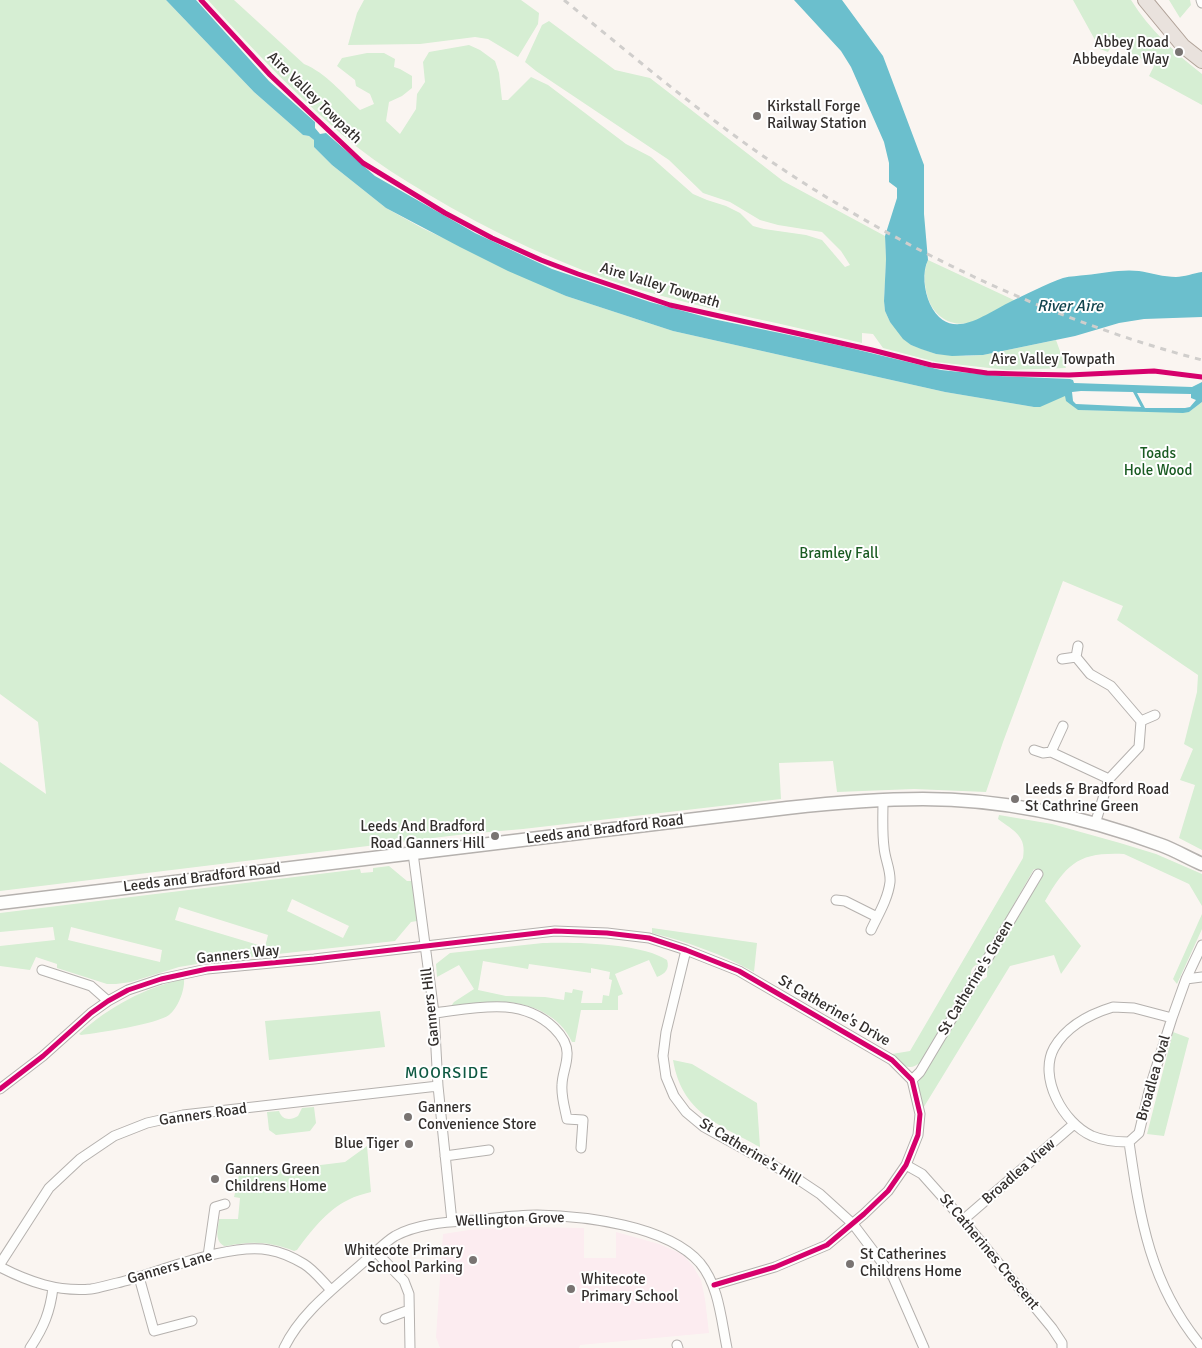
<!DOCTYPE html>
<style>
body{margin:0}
canvas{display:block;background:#faf5f1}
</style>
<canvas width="1202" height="1348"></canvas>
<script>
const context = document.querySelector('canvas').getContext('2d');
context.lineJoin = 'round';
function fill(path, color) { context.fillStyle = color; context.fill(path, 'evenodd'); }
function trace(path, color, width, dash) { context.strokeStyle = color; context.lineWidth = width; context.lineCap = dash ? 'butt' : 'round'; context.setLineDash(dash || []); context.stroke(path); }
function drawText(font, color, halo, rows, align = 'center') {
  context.font = font + ' Signika,sans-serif'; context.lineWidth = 4; context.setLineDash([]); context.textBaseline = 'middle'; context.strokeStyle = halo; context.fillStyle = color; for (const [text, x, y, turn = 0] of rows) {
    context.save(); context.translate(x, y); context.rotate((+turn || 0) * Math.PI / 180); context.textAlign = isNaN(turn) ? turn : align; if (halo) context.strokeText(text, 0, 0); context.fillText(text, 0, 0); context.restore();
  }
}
fill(new Path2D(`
 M 525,1227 L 584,1228 L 584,1258 L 616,1258 L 616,1232 L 659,1244 L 682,1254 L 693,1266 L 701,1280 L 705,1299 L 709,1333 L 580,1345 L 579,1348 L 440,1348 L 436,1337 L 443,1234 L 469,1230 Z`), '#fcecf0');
fill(new Path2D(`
 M 0,0 L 166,0 L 254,92 L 303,135 L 309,136 L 314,140 L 314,147 L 332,165 L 386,208 L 422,228 L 566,296 L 673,331 L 945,392 L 1034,407 L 1065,395 L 1078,410 L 1189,412 L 1202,402 L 1202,850 L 1179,838 L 1195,785 L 1180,780 L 1193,749 L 1184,744 L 1197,692 L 1198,675 L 1117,620 L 1123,606 L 1063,581 L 1003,742 L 986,792 L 914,789 L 837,792 L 833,761 L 779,763 L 781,799 L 523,829 L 466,834 L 0,891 L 0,762 L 46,794 L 38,722 L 0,694 Z
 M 208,0 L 234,0 L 304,64 C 326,73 342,93 360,110 L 374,104 L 370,94 L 356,86 L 355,80 L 337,66 L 342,58 L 367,53 L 384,53 L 395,59 L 394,67 L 400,69 L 412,76 L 412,88 L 402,96 L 389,102 L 386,121 L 400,134 L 416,109 L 417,94 L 425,82 L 423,62 L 429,52 L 469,45 L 480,50 L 495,61 L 499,73 L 502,100 L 508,100 L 531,77 L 548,85 L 626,144 L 651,157 L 693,194 L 707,200 L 726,206 L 740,213 L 753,226 L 764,229 L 806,235 L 822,240 L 845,267 L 850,265 L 841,251 L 822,232 L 778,225 L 760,220 L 730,202 L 703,193 L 669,160 L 536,71 L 525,62 L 542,25 L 549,21 L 615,70 L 650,78 L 783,181 L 885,236 L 886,259 L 884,301 L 885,311 L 890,322 L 911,345 L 936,354 L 966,356 L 983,355 L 1056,340 L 1066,368 L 1007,370 L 936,362 L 883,348 L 873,334 L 862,333 L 862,343 C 787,324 711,311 637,289 C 563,266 493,233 426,193 C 402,179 379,164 357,147 C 303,103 254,51 208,0 Z
 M 364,0 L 521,0 L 539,13 L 538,24 L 518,57 L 488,39 L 475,37 L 420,44 L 348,45 L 357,13 Z
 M 1073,0 L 1131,0 C 1150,30 1174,52 1202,74 L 1202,105 L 1149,76 L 1154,66 L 1113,43 L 1108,52 L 1100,49 Z
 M 1169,0 L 1190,0 L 1191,5 L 1180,18 Z
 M 928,260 L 1016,301 C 993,309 969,334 944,319 C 936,314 931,307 928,298 C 924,286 923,271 928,260 Z
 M 999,815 L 1052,824 L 1120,843 L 1156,854 L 1202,874 L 1202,906 L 1189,884 L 1124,854 C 1079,852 1067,863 1045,901 L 1081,946 L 1061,974 L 1054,955 L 1010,966 L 922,1110 L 917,1088 L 918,1083 L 978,983 L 987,977 L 987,967 L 1042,873 L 1034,869 L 980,964 C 971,965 970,972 971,980 L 922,1061 C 909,1073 902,1065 892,1054 L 910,1051 L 1023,858 C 1027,836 1014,831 998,819 Z
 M 389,866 L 407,881 L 413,881 L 417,921 L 411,922 L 395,941 L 215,961 L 207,959 L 197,964 L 179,967 L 131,982 L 116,984 L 107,984 L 57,968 L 57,964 L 36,957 L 30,970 L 0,966 L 0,946 L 55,940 L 53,927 L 0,932 L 0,913 L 360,869 L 361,873 L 373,872 L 373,868 ZM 292,899 L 349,926 L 343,938 L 287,911 ZM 179,907 L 268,935 L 265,947 L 175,920 ZM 71,927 L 162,950 L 160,962 L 68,940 Z
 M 1202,914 L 1202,929 L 1177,984 L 1173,979 Z
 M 652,928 L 757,943 L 754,972 C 721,954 688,942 652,933 Z
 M 543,943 C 574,942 641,943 667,960 C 670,969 665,974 657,977 L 649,960 L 615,974 L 623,994 L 618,996 L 618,1010 L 581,1010 L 575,1042 L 572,1042 C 561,1017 532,1003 505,1002 C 488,1001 469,1004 451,1006 L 454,1002 L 474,989 L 459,965 L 437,977 L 436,964 L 450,953 ZM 483,961 L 528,969 L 529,964 L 591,973 L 591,968 L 610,972 L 609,979 L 612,980 L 609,996 L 603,995 L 602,1003 L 581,1003 L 583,991 L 573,989 L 572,993 L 565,992 L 564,1000 L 545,997 L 506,996 L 478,990 Z
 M 184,979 C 185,990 178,1008 169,1015 C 157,1024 98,1033 81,1035 L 79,1034 C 110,1006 144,988 184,979 Z
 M 380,1011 L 385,1047 L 269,1060 L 265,1021 Z
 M 1173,1032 L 1189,1038 L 1164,1136 L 1147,1134 Z
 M 673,1060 L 692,1064 L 757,1103 L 760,1147 C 718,1124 682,1113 673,1060 Z
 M 314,1107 L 316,1123 L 310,1131 L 276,1135 L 269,1130 L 267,1112 L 279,1111 C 282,1120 290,1121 298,1116 L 302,1108 Z
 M 367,1146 L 371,1192 C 364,1194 355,1196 348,1200 C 327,1210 310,1232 297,1250 L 294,1251 C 276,1244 259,1241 239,1244 C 234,1244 229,1246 224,1246 C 214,1240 218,1229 219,1219 L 238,1219 L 240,1198 L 234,1197 L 239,1175 L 345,1162 Z`), '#d6eed3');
fill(new Path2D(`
 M 166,0 L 196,0 L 269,81 L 315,122 L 315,128 L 320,134 L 326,133 L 375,176 L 475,233 L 552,269 L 650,302 L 713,319 L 842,346 L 941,370 L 999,376 L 1070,379 L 1073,380 L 1074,383 L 1192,387 L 1202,382 L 1202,402 L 1189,412 L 1183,413 L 1078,410 L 1066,401 L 1065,396 L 1040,407 L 1034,407 L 945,392 L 673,331 L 566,296 L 508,271 L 460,247 L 386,208 L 332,165 L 314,147 L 314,140 L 309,136 L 303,135 L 254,92 ZM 1081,391 L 1133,392 L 1141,407 L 1076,404 L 1073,401 L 1072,392 ZM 1137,393 L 1191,394 L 1191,398 L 1196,400 L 1190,407 L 1185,408 L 1145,408 Z
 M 794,0 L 842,0 L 883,56 L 924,165 L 924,214 L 928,260 C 922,272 924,291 930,304 C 949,343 982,316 1008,303 C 1023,296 1048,283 1063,278 C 1070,276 1079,276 1086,275 C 1103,273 1122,269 1139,271 C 1151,273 1164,277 1176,277 C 1184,277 1194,273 1202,272 L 1202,317 L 1144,319 L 1119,323 L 1075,336 L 983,355 L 952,356 L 936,354 L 921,349 L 911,345 L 903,339 L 890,322 L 885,311 L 884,301 L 886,259 L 885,236 L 897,198 L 897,188 L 889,182 L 889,163 L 884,142 L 851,67 L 841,51 Z`), '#6bbfcd');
const street = new Path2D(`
 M 1201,0 L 1202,3
 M 1076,657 L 1090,674 L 1111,686 L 1141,721 L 1139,747 L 1109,779 L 1095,824
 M 1062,659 L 1076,657 L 1078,646
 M 1141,721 L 1155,715
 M 1063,726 L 1051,752 L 1109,779
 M 1034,750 L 1043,753 L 1051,752
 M 413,853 L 434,1013 L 438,1086 L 452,1222
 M 836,900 L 845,901 L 877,917
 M 871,930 C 878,915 888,899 890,882 C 891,870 885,860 884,847 C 882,832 883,816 883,800
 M 686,950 L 666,1032 L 663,1056 L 666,1077 L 674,1096 L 686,1112 L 704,1127 L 796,1178 L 820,1194 L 853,1224 L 893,1277 L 924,1348
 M 42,970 L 91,986 L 108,1001
 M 1186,979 L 1202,977
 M 1113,1007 L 1134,1008 L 1172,1018 L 1150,1087 L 1139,1133 L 1129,1142 C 1116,1142 1104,1141 1092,1136 C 1063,1123 1038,1077 1054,1048 C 1067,1025 1090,1014 1113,1007 Z
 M 434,1013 C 476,1008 521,996 554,1028 C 561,1035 568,1045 567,1055 C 567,1065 562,1075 562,1085 C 561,1096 565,1109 567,1119 L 583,1120 L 581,1148
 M 1172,1018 L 1186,979 L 1202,945
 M 912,1080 L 920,1072 L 1038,874
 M 0,1089 L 43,1056 L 91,1013 L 108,1001 L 128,990 L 161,979 L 207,969 L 314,959 L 555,931 L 607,933 L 649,938 L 686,950 L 739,971 L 892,1060 L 912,1080 L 920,1114 L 918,1135 L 906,1165 L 888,1191 L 864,1214 L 827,1245 L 775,1267 L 714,1285
 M 1129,1142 C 1140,1219 1150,1285 1202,1347
 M 445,1156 L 489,1150
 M 906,1165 L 922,1174 L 963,1220 L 1052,1328 L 1062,1343 L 1062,1348
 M 963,1220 L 1074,1124
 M 376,1252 L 404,1281 L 409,1294 L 410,1348
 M 208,1256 L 215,1207 L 225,1204
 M 0,1264 L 49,1188 L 80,1159 L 114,1136 L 147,1123 L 183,1115 L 438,1086
 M 0,1267 C 29,1282 58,1292 91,1289 C 99,1288 108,1285 117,1283 C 158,1273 229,1242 269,1250 C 281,1252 294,1258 304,1264 C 314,1270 323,1282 331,1290
 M 139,1277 L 154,1331 L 192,1321
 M 385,1319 L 409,1310
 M 677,1345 L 678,1348
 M 30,1348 C 44,1327 50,1312 53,1288
 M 284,1348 C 301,1312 337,1286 366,1260 C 375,1253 385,1242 395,1236 C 419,1223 450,1222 476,1220 C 496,1218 517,1215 537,1215 C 584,1216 667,1225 700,1263 C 719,1286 721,1319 727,1348`);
const secondary = new Path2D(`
 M 0,903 L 787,808 C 832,803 878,799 923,799 C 1004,799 1085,817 1161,845 C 1175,850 1188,858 1202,864`);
const primary = new Path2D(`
 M 1145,0 L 1183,46 L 1202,61`);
trace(street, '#b5b1ae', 11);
trace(secondary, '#b5b1ae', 15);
trace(primary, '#b0a298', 16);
trace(street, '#fefefd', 9);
trace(secondary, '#fefefd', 12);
trace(primary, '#e9e2dd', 14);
trace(new Path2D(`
 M 564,0 C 629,53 694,108 763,156 C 896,247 1046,319 1202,360`), '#d0cecc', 3, [6, 6]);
trace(new Path2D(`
 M 201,0 L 270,75 L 363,163 L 445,213 L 492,238 L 541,260 L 578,274 L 670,305 L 872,350 L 931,365 L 987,373 L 1018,374 L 1069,375 L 1154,371 L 1202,377
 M 0,1089 L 43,1056 L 91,1013 L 108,1001 L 128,990 L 161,979 L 207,969 L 314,959 L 555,931 L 607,933 L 649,938 L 686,950 L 739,971 L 892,1060 L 912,1080 L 920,1114 L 918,1135 L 906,1165 L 888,1191 L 864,1214 L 827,1245 L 775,1267 L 714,1285`), '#d6006c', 5);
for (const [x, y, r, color] of [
 [1179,52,5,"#797472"],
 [757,116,5,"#797472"],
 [1015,799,5,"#797472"],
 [495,836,5,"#797472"],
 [408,1117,5,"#797472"],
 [409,1144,5,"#797472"],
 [215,1179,5,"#797472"],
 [473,1260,5,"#797472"],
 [850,1264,5,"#797472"],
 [571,1289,5,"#797472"]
]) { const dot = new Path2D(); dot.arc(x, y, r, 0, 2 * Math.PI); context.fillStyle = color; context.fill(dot); trace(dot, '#fff', 2); }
drawText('15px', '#332f2d', '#fff', [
 ["Abbey Road",1169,43,"right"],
 ["Abbeydale Way",1169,60,"right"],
 ["Kirkstall Forge",767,107],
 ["Railway Station",767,124],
 ["Leeds & Bradford Road",1025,790],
 ["St Cathrine Green",1025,807],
 ["Leeds And Bradford",485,827,"right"],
 ["Road Ganners Hill",485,844,"right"],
 ["Ganners",418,1108],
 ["Convenience Store",418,1125],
 ["Blue Tiger",399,1144,"right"],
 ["Ganners Green",225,1170],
 ["Childrens Home",225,1187],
 ["Whitecote Primary",463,1251,"right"],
 ["School Parking",463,1268,"right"],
 ["St Catherines",860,1255],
 ["Childrens Home",860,1272],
 ["Whitecote",581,1280],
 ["Primary School",581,1297]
], 'left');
drawText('15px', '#332f2d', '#fff', [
 ["Aire Valley Towpath",314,98,44],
 ["Aire Valley Towpath",660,286,17],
 ["Aire Valley Towpath",1053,360],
 ["Leeds and Bradford Road",605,830,-7],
 ["Leeds and Bradford Road",202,878,-7],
 ["Ganners Way",238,955,-6],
 ["St Catherine's Green",976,978,-59],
 ["Ganners Hill",431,1007,-96],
 ["St Catherine's Drive",834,1011,30],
 ["Broadlea Oval",1154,1078,-74],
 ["Ganners Road",203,1115,-8],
 ["St Catherine's Hill",750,1152,31],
 ["Broadlea View",1019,1172,-41],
 ["Wellington Grove",510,1220,-2],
 ["St Catherines Crescent",989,1252,50],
 ["Ganners Lane",170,1268,-16]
]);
drawText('15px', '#1a5b22', '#fff', [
 ["Toads",1158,454],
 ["Hole Wood",1158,471],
 ["Bramley Fall",839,554]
]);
drawText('italic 16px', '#11454e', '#fff', [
 ["River Aire",1070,307]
]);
context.letterSpacing = '1px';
drawText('16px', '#0e5942', '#fff', [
 ["MOORSIDE",447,1074]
]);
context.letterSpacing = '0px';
</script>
